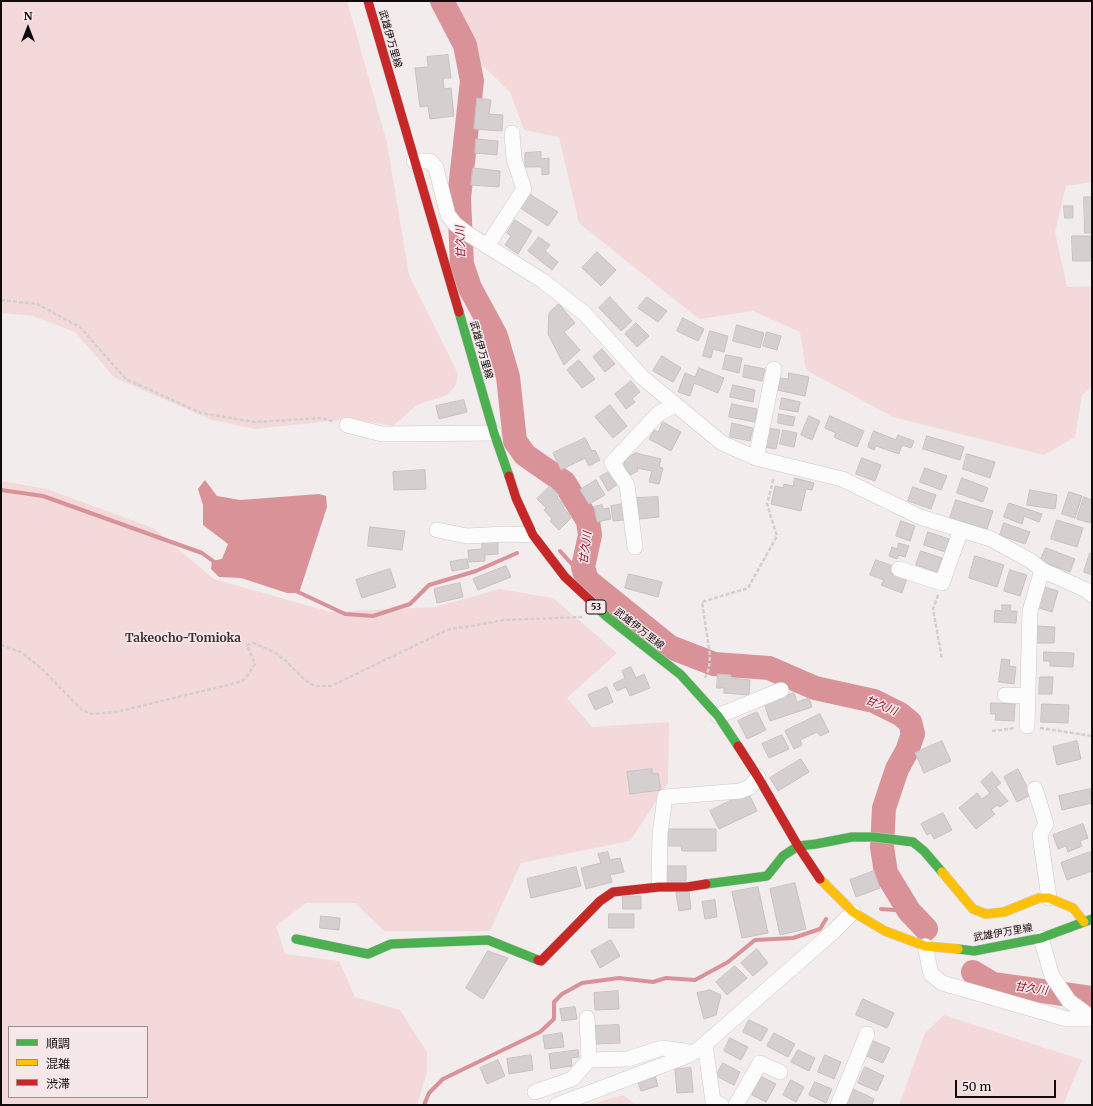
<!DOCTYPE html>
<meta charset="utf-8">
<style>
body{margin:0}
#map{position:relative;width:1093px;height:1106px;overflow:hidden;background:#f2ecec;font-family:Merriweather,"Noto Sans JP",serif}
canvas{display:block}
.frame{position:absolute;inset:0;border:2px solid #100b0c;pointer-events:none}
.legend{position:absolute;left:8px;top:1026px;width:140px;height:72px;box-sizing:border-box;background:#f6e8e8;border:1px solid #9a9090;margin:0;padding:5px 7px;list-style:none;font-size:12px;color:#100b0c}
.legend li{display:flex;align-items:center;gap:8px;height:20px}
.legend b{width:20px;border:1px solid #9a9090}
.north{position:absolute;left:8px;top:8px;width:40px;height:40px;-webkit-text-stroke:3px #f6e8e8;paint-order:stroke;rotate:0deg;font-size:11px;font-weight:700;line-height:16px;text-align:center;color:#100b0c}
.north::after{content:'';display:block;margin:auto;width:14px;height:18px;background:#100b0c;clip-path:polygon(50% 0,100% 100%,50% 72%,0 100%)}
.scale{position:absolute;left:955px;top:1080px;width:101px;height:18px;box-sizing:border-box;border:2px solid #100b0c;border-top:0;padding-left:5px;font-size:12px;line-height:14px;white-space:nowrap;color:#100b0c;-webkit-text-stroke:3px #f6e8e8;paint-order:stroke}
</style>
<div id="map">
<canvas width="1093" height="1106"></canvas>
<div class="frame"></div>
<ul class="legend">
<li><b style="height:5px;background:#4caf50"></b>順調</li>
<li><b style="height:5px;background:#ffc107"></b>混雑</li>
<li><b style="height:5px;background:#c62828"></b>渋滞</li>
</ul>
<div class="north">N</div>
<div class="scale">50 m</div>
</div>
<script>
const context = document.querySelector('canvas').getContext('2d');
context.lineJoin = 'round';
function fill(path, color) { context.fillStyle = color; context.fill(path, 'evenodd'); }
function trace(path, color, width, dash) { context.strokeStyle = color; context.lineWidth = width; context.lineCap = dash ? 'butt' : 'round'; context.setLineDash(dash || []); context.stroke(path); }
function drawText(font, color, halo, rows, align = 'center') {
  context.font = font + ' Merriweather,"Noto Sans JP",serif'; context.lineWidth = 3; context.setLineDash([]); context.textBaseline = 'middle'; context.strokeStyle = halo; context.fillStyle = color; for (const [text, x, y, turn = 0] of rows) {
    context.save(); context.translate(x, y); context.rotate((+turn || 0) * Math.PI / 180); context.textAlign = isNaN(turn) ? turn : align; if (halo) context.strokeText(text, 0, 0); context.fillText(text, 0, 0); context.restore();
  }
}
fill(new Path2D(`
 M 1,1 L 347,1 L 387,143 L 409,275 L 458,374 L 455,387 L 447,395 L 417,405 L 393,426 L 350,419 L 255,429 L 212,420 L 115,378 L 75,332 L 33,316 L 1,313 Z
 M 437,1 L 1092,1 L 1092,182 L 1066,186 L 1055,232 L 1067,287 L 1092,286 L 1092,387 L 1082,395 L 1075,437 L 1044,455 L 893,417 L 806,370 L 800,332 L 753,311 L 699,319 L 579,223 L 559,137 L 524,130 L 510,92 L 446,30 Z
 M 1,481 L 47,489 L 153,528 L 214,579 L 330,612 L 435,607 L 500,589 L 553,598 L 617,653 L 567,698 L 592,727 L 669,722 L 668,783 L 630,841 L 521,863 L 490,931 L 384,931 L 355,903 L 306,903 L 276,926 L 285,954 L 339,961 L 355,997 L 400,1010 L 427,1052 L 427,1072 L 417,1105 L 1,1105 ZM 9,1027 L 147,1027 L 147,1097 L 9,1097 Z
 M 944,1015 L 1082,1060 L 1063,1105 L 899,1105 L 925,1033 Z
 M 623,1095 L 636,1105 L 589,1105 Z`), '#f4d9da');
fill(new Path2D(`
 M 205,480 L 217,496 L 240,500 L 319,494 L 326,496 L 327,507 L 299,593 L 287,593 L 241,578 L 219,577 L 211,569 L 212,561 L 222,559 L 228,544 L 203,525 L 203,505 L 198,489 Z`), '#da9299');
trace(new Path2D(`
 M 1,490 L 43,496 L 202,553 L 217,564
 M 560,551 L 579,572 L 587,580
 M 296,591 L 345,614 L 373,616 L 410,604 L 429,585 L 476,571 L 517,553
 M 881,909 L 909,911
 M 424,1105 L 429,1093 L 443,1079 L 540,1032 L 554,1019 L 554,1002 L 562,994 L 582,983 L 619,978 L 653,982 L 666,978 L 695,980 L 728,962 L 755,940 L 793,938 L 820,929 L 826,919`), '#da9299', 4);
trace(new Path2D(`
 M 442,1 L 465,45 L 472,81 L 459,198 L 462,264 L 470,288 L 496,336 L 508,377 L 515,441 L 525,455 L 564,482 L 588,521 L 590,535 L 583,567 L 587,580 L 670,647 L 714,664 L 769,668 L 815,688 L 874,701 L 900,714 L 910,722 L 913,734 L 907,751 L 897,769 L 884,808 L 882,847 L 886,873 L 909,911 L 926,929
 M 973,972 L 993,984 L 1092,998`), '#da9299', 24);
const building = new Path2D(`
 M 448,55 L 451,78 L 443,78 L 444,89 L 451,88 L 454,116 L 430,119 L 428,106 L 420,107 L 415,68 L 428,67 L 427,57 Z
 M 477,98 L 491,100 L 489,114 L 503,115 L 502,131 L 474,129 Z
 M 476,139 L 498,141 L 497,155 L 475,153 Z
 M 541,152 L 541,159 L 549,158 L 549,174 L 542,175 L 542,167 L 525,167 L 525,153 Z
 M 473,168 L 500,171 L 499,187 L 471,185 Z
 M 528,193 L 558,212 L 548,226 L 519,207 Z
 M 1084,197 L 1092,197 L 1092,233 L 1085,233 Z
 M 1064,206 L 1073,206 L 1073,218 L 1065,218 Z
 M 515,220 L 532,231 L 518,254 L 505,245 L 511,236 L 507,233 Z
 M 1072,236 L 1091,236 L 1091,261 L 1073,261 Z
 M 539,237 L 550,245 L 545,251 L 558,262 L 552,270 L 528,251 Z
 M 597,252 L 616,270 L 601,286 L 582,268 Z
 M 610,297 L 632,321 L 621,331 L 599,308 Z
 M 647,297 L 667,311 L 658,322 L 638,308 Z
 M 559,304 L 575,323 L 564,332 L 580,350 L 564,365 L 548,334 L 549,313 Z
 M 683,318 L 704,329 L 698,341 L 677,331 Z
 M 636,323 L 649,336 L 637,347 L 625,334 Z
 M 737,325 L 764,333 L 760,348 L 733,341 Z
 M 710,331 L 728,336 L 724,352 L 713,349 L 711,358 L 703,356 Z
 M 767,332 L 781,336 L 777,350 L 763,346 Z
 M 602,349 L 615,364 L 605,372 L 593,357 Z
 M 726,355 L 742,358 L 739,373 L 723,369 Z
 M 662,356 L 681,368 L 673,382 L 653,371 Z
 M 579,360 L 595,379 L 582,388 L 567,370 Z
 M 745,365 L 765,369 L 762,381 L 743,377 Z
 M 699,368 L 724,378 L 718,393 L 694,383 L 690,396 L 678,392 L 685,373 L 695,377 Z
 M 789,373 L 809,377 L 805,396 L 777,390 L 780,378 L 788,379 Z
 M 631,381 L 640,392 L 632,399 L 635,402 L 626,409 L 615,394 Z
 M 733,385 L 755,390 L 753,402 L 730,397 Z
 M 782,398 L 800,402 L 798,412 L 780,409 Z
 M 464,400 L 467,412 L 439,419 L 436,406 Z
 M 732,404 L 757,409 L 755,422 L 729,417 Z
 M 610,405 L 627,426 L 613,438 L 595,417 Z
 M 779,414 L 795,417 L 793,426 L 778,423 Z
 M 809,416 L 820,421 L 812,440 L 801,435 Z
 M 830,416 L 864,431 L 857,447 L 834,437 L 836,433 L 825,428 Z
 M 663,422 L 681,432 L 671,451 L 649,439 L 654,430 L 658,432 Z
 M 732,423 L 753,428 L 750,441 L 730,437 Z
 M 768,428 L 780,430 L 776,449 L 764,447 Z
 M 783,430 L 797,433 L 794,447 L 780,444 Z
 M 874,431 L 896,440 L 898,435 L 914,441 L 911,448 L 902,445 L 899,454 L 876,446 L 874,450 L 868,447 Z
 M 927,436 L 964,447 L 960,460 L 923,449 Z
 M 585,438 L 592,451 L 595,450 L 600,460 L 589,466 L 585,458 L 561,470 L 553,453 Z
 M 636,453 L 661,459 L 659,467 L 663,468 L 659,484 L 649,482 L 652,471 L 637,468 L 638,471 L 630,475 L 624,465 L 625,459 Z
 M 967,454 L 995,462 L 990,478 L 963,469 Z
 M 862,458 L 881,465 L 875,481 L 856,474 Z
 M 925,468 L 947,476 L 941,490 L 920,482 Z
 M 425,470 L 426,489 L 394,490 L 393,472 Z
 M 610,471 L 618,484 L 608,491 L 600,477 Z
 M 795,478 L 814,483 L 812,490 L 806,489 L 801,511 L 771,504 L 775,486 L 783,488 L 784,484 L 793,486 Z
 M 962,478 L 988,488 L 983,502 L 957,493 Z
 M 596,480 L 605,495 L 589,504 L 580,490 Z
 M 550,486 L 559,495 L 557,497 L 565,506 L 563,508 L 572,517 L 559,530 L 550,521 L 552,519 L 544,510 L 546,508 L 537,499 Z
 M 913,487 L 936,495 L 931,509 L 908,501 Z
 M 1030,490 L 1057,495 L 1055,509 L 1027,505 Z
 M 1069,492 L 1082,496 L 1075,518 L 1062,514 Z
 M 658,497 L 659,517 L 639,519 L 637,498 Z
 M 1084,497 L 1092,500 L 1092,515 L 1090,523 L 1077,519 Z
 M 956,500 L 993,511 L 987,529 L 950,518 Z
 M 1009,503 L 1042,514 L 1039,522 L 1024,516 L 1022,524 L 1004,517 Z
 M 623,504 L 625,520 L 613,521 L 611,506 Z
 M 602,505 L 603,509 L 609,508 L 611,519 L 597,522 L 594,507 Z
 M 1057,520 L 1083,528 L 1077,547 L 1051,539 Z
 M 901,521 L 915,526 L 910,541 L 896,536 Z
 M 1004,523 L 1030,532 L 1025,544 L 1000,535 Z
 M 370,527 L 405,531 L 402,550 L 368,546 Z
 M 928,532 L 949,539 L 945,552 L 924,545 Z
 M 498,541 L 498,554 L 485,555 L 485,561 L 469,562 L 468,550 L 482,549 L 482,542 Z
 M 899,543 L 909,546 L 905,557 L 899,555 L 897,559 L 889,556 L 892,547 L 897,549 Z
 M 1046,548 L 1075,559 L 1070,572 L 1040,561 Z
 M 921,551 L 942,558 L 937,572 L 916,565 Z
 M 1090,553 L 1092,554 L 1092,575 L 1084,572 Z
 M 975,556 L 1004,565 L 997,587 L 969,578 Z
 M 467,559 L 469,568 L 452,571 L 450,562 Z
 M 876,560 L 893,566 L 890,573 L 907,578 L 902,593 L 881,585 L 884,580 L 870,575 Z
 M 506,566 L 511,577 L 478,590 L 473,579 Z
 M 390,569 L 396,587 L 362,598 L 356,580 Z
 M 1010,570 L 1027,575 L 1020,596 L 1004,591 Z
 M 629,574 L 662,582 L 658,597 L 625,588 Z
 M 460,583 L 463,597 L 437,603 L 434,589 Z
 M 1045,587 L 1058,591 L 1052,612 L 1039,608 Z
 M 1002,605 L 1011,605 L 1010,611 L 1017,611 L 1016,623 L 994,622 L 995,610 L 1002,611 Z
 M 1038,626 L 1055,627 L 1054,643 L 1037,643 Z
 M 1044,652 L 1074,653 L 1073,667 L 1050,666 L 1050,661 L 1044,661 Z
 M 1002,659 L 1010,660 L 1009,666 L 1016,667 L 1014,684 L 999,682 Z
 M 631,667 L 636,678 L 644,674 L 650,688 L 630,696 L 626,687 L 617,691 L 613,684 L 625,678 L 622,671 Z
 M 718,674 L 731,675 L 731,678 L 750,680 L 749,695 L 724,693 L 724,688 L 717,688 Z
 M 1040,677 L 1053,677 L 1052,694 L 1039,694 Z
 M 607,687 L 613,702 L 595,710 L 588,695 Z
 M 794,693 L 797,702 L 809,698 L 812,707 L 770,721 L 764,703 Z
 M 991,703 L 1015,704 L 1014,721 L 995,720 L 996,714 L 991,714 Z
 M 1042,704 L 1069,705 L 1068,723 L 1041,722 Z
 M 757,712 L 766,730 L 747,739 L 738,721 Z
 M 820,714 L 829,732 L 820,736 L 817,732 L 800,740 L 802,745 L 794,749 L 785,731 Z
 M 782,735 L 789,749 L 769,758 L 762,744 Z
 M 942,741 L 951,761 L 924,773 L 915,753 Z
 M 1077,741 L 1081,759 L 1057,765 L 1053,747 Z
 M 801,759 L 809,772 L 778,791 L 770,778 Z
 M 652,769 L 652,774 L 658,773 L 661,790 L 630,794 L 627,772 Z
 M 1018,769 L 1031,795 L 1017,802 L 1004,777 Z
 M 992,772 L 1001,783 L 996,787 L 1008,801 L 1000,807 L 997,805 L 991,810 L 995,814 L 976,829 L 959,808 L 977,793 L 982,799 L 990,793 L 981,782 Z
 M 1090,789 L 1092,803 L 1062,810 L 1059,796 Z
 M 748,792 L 757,811 L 719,829 L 710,811 Z
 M 943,813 L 952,830 L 934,839 L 931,833 L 927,835 L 921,824 Z
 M 1083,824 L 1088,838 L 1080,841 L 1082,846 L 1068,852 L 1066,846 L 1058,849 L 1053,835 Z
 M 666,829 L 716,829 L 716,851 L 682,851 L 681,846 L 666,846 Z
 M 608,852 L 610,860 L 620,858 L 624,872 L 610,875 L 612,882 L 586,889 L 581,868 L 601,863 L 598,854 Z
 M 1090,852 L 1092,857 L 1092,871 L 1067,880 L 1061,863 Z
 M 662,866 L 686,866 L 686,881 L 662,881 Z
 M 576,867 L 581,886 L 531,898 L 527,879 Z
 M 874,871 L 880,888 L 856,897 L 850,880 Z
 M 795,883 L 806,929 L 780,935 L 770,889 Z
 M 758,887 L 768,933 L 742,938 L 732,892 Z
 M 689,892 L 691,909 L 679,911 L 676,893 Z
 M 623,896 L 641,896 L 641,909 L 623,909 Z
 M 715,900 L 717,917 L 705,919 L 702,902 Z
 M 609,914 L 634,914 L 634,928 L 609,928 Z
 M 321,916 L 340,918 L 339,930 L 320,928 Z
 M 611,940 L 620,956 L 600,968 L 591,951 Z
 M 757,949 L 768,963 L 753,976 L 741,963 Z
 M 488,951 L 508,958 L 483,999 L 466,988 Z
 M 735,966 L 747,978 L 727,995 L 716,982 Z
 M 710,990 L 721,995 L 716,1015 L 704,1019 L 697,993 Z
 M 618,991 L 619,1009 L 595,1010 L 594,993 Z
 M 863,999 L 894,1013 L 887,1028 L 856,1015 Z
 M 575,1007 L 577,1019 L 562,1021 L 560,1009 Z
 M 749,1020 L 768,1029 L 761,1041 L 743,1032 Z
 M 619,1025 L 620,1043 L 595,1044 L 594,1026 Z
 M 562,1033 L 564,1047 L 545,1049 L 543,1036 Z
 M 774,1033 L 795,1044 L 788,1057 L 767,1046 Z
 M 730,1038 L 748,1047 L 741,1060 L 724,1051 Z
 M 871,1040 L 890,1048 L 883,1063 L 864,1055 Z
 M 578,1050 L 579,1057 L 571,1058 L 572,1066 L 551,1069 L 549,1054 Z
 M 798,1050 L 815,1058 L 809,1071 L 791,1062 Z
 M 531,1055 L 533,1070 L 509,1074 L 507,1059 Z
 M 825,1055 L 841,1062 L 834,1079 L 818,1072 Z
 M 498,1060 L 505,1076 L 487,1084 L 480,1068 Z
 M 723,1063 L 740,1072 L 734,1085 L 716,1076 Z
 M 865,1067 L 884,1076 L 877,1091 L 858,1083 Z
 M 691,1068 L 693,1092 L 677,1093 L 675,1069 Z
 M 655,1076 L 658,1086 L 641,1091 L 638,1082 Z
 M 762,1077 L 776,1084 L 766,1102 L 752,1095 Z
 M 791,1080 L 804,1087 L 796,1102 L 783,1095 Z
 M 815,1082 L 832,1089 L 826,1103 L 809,1095 Z
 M 853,1089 L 874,1099 L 872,1105 L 850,1105 L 846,1104 Z`);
fill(building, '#d5cfcf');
trace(building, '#c7c2c2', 1);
const street = new Path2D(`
 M 414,161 L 430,161 L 436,168 L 448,215 L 455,224 L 468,234 L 543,281 L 585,314 L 642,377 L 722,443 L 756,458 L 842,479 L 920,517 L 991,539 L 1031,561 L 1042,570 L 1086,590 L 1092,595
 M 487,246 L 524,189 L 514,159 L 512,133
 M 347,425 L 382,434 L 494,433
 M 756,458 L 774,369
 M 437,530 L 467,536 L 507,534 L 533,535
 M 635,547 L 627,485 L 612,463 L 658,414 L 675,405
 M 899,569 L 942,583 L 961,530
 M 1005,695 L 1028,696
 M 718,716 L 781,690
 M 1027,726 L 1030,611 L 1042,570
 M 1035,789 L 1046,824 L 1040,835 L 1049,898
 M 659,882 L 660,834 L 665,797 L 740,791 L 750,787 L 758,777
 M 1041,938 L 1052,976 L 1069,1001 L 1092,1018
 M 925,946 L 931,974 L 942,983 L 1067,1019 L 1092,1019
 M 587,1018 L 589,1060
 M 705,1044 L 713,1101 L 721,1105
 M 535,1092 L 572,1079 L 589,1060 L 628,1059 L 662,1048 L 684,1051 L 691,1054
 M 557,1105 L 679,1059 L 691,1054 L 705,1044 L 834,931 L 853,912
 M 736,1105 L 760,1063 L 780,1072
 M 838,1105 L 867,1034`);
const fast = new Path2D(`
 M 459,312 L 494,433 L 509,476
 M 592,602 L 606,616 L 681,675 L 718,716 L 738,746
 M 706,884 L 767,876 L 783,856 L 798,846 L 816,844 L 852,837 L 874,837 L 913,842 L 924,851 L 942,872
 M 296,939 L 368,954 L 391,944 L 488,940 L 538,960
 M 958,949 L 974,951 L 1041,938 L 1092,919`);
const slow = new Path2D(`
 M 942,872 L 973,909 L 986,914 L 1004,912 L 1039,898 L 1049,898 L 1073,908 L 1084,922
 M 820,879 L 853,912 L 885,931 L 925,946 L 958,949`);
const jam = new Path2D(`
 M 368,1 L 459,312
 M 509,476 L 516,498 L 533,535 L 565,577 L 592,602
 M 738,746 L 758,777 L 798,846 L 820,879
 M 538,960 L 541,961 L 600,901 L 613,892 L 659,887 L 687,887 L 706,884`);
trace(street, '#cec8c9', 16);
trace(fast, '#cec8c9', 10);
trace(slow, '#cec8c9', 10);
trace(jam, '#cec8c9', 10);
trace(new Path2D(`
 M 1,300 L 37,304 L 80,327 L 126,379 L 201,413 L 254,422 L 322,418 L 335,422
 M 938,595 L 933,609 L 942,659
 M 1,645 L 21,652 L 42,669 L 82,710 L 92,714 L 116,712 L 236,683 L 245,679 L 255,664 L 247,645 L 254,643 L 274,652 L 286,661 L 305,680 L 315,686 L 331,686 L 447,630 L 505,620 L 583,617
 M 705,678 L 709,668 L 710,655 L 702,602 L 748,588 L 777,536 L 767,504 L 774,477
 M 1040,728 L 1092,736
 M 992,731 L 1015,728`), '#d2cfcf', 2.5, [4, 2]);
trace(street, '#fdfcfc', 15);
trace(fast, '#4caf50', 9);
trace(slow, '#ffc107', 9);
trace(jam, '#c62828', 9);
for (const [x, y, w] of [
 [596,607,20]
]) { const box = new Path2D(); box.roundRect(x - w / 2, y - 7, w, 14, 3); context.fillStyle = '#f6e8e8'; context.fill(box); trace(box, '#100b0c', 1); }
drawText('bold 9px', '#100b0c', null, [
 ["53",596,607]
]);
drawText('10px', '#100b0c', '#f6e8e8', [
 ["武雄伊万里線",390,39,74],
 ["武雄伊万里線",481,350,74],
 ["武雄伊万里線",639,629,38],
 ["武雄伊万里線",1003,933,-10]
]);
drawText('italic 11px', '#8f1431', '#f6e8e8', [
 ["甘久川",461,242,-92],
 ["甘久川",586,548,-83],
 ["甘久川",881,706,22],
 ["甘久川",1031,989,8]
]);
drawText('bold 12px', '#3c3132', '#f6e8e8', [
 ["Takeocho-Tomioka",183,639]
]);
</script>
